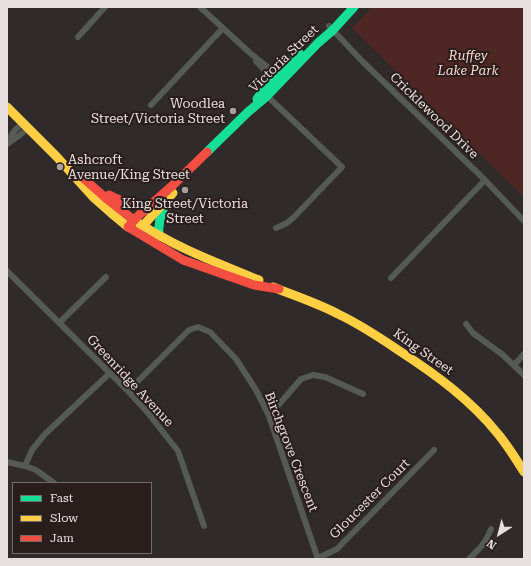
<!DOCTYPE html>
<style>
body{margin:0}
#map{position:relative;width:531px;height:566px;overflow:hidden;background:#302a2a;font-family:"Roboto Serif",serif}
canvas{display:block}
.frame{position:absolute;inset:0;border:8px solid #e7dfde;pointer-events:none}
.legend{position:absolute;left:12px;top:482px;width:140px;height:72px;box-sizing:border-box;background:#291e1c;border:1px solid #756b6a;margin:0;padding:5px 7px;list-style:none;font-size:12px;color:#e7dfde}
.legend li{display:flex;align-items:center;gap:8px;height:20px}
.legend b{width:20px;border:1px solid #756b6a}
.north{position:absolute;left:479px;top:514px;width:40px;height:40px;-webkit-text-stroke:3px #291e1c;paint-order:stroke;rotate:216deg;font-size:11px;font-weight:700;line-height:16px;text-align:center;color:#e7dfde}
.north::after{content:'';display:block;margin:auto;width:14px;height:18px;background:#e7dfde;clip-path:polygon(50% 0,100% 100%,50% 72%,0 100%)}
</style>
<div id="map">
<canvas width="531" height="566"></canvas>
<div class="frame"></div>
<ul class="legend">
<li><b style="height:5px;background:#16e098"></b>Fast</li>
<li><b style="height:5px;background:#ffcf43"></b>Slow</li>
<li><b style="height:5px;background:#f24e42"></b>Jam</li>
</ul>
<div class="north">N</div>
</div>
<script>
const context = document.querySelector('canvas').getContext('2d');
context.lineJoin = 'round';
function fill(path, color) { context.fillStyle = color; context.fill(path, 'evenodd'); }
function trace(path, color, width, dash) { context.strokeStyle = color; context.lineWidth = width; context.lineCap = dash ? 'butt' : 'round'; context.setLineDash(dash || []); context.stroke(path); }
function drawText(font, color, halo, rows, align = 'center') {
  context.font = font + ' "Roboto Serif",serif'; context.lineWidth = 4; context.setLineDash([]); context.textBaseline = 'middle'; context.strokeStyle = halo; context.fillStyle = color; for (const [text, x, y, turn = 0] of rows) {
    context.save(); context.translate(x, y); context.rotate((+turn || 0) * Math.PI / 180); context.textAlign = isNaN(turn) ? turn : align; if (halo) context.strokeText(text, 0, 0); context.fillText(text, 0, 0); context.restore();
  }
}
fill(new Path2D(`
 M 372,7 L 524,7 L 524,197 L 352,28 Z`), '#4e2724');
trace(new Path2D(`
 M 200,7 L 250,53 L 270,69 L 277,77
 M 329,26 L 362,61 L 485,180 L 524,221
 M 78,37 L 105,7
 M 256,61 L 267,73 L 275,79
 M 265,94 L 342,167 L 294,217 L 287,223 L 276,228
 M 151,105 L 223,28
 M 7,142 L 15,130 L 23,123
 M 7,144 L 20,135 L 28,128
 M 7,271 L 128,391 L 148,413 L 178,451 L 204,526
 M 391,278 L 485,180
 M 59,323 L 106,277
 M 466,324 L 473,333 L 503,355 L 524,375
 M 514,365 L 524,354
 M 128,391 L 189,330 L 198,327 L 210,332 L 236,359 L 256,390 L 269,416 L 318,559
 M 269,416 L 301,379 L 313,375 L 325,377 L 363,394
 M 7,462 L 25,466 L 36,470 L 54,483
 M 25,466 L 32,450 L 45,434 L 110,373
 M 318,558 L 337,549 L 434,450
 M 469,559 C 479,549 486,543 491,529`), '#555a56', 6);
trace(new Path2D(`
 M 257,99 L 266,86 L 299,53
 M 207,152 L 248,112 L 267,96 L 318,43 L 333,30 L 354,7
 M 159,237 C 158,225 160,215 165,205`), '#16e098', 9);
trace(new Path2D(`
 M 7,107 L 57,157 L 94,198 L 111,213 L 128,227
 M 134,220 C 174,247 215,262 259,280
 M 138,231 L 173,193
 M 273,287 C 295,296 317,303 338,314 C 359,324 379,337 398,350 C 435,374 471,400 498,434 C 508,446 516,459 524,472`), '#ffcf43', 9);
trace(new Path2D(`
 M 207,152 L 172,186 L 139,215 L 128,227 L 183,260 L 254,285 L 279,289
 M 82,177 L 108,200 L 134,220
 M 109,195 C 122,202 134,206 149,207`), '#f24e42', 9);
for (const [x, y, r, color] of [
 [233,111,4,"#a7a09f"],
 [60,167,4,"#a7a09f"],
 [185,190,4,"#a7a09f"]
]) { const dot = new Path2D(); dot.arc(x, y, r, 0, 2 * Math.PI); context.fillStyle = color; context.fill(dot); trace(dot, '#291e1c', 1.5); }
drawText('italic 13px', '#fcd6d2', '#291e1c', [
 ["Ruffey",468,56],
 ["Lake Park",468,71]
]);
drawText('13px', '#e7dfde', '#291e1c', [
 ["Victoria Street",284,59,-44],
 ["Cricklewood Drive",434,116,44],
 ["King Street",423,352,35],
 ["Greenridge Avenue",130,381,47],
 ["Birchgrove Crescent",291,452,69],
 ["Gloucester Court",370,499,-45]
]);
drawText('13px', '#e7dfde', '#291e1c', [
 ["Woodlea",225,104],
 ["Street/Victoria Street",225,119],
 ["Ashcroft",68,160,"left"],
 ["Avenue/King Street",68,175,"left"],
 ["King Street/Victoria",185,204,"center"],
 ["Street",185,219,"center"]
], 'right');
</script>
